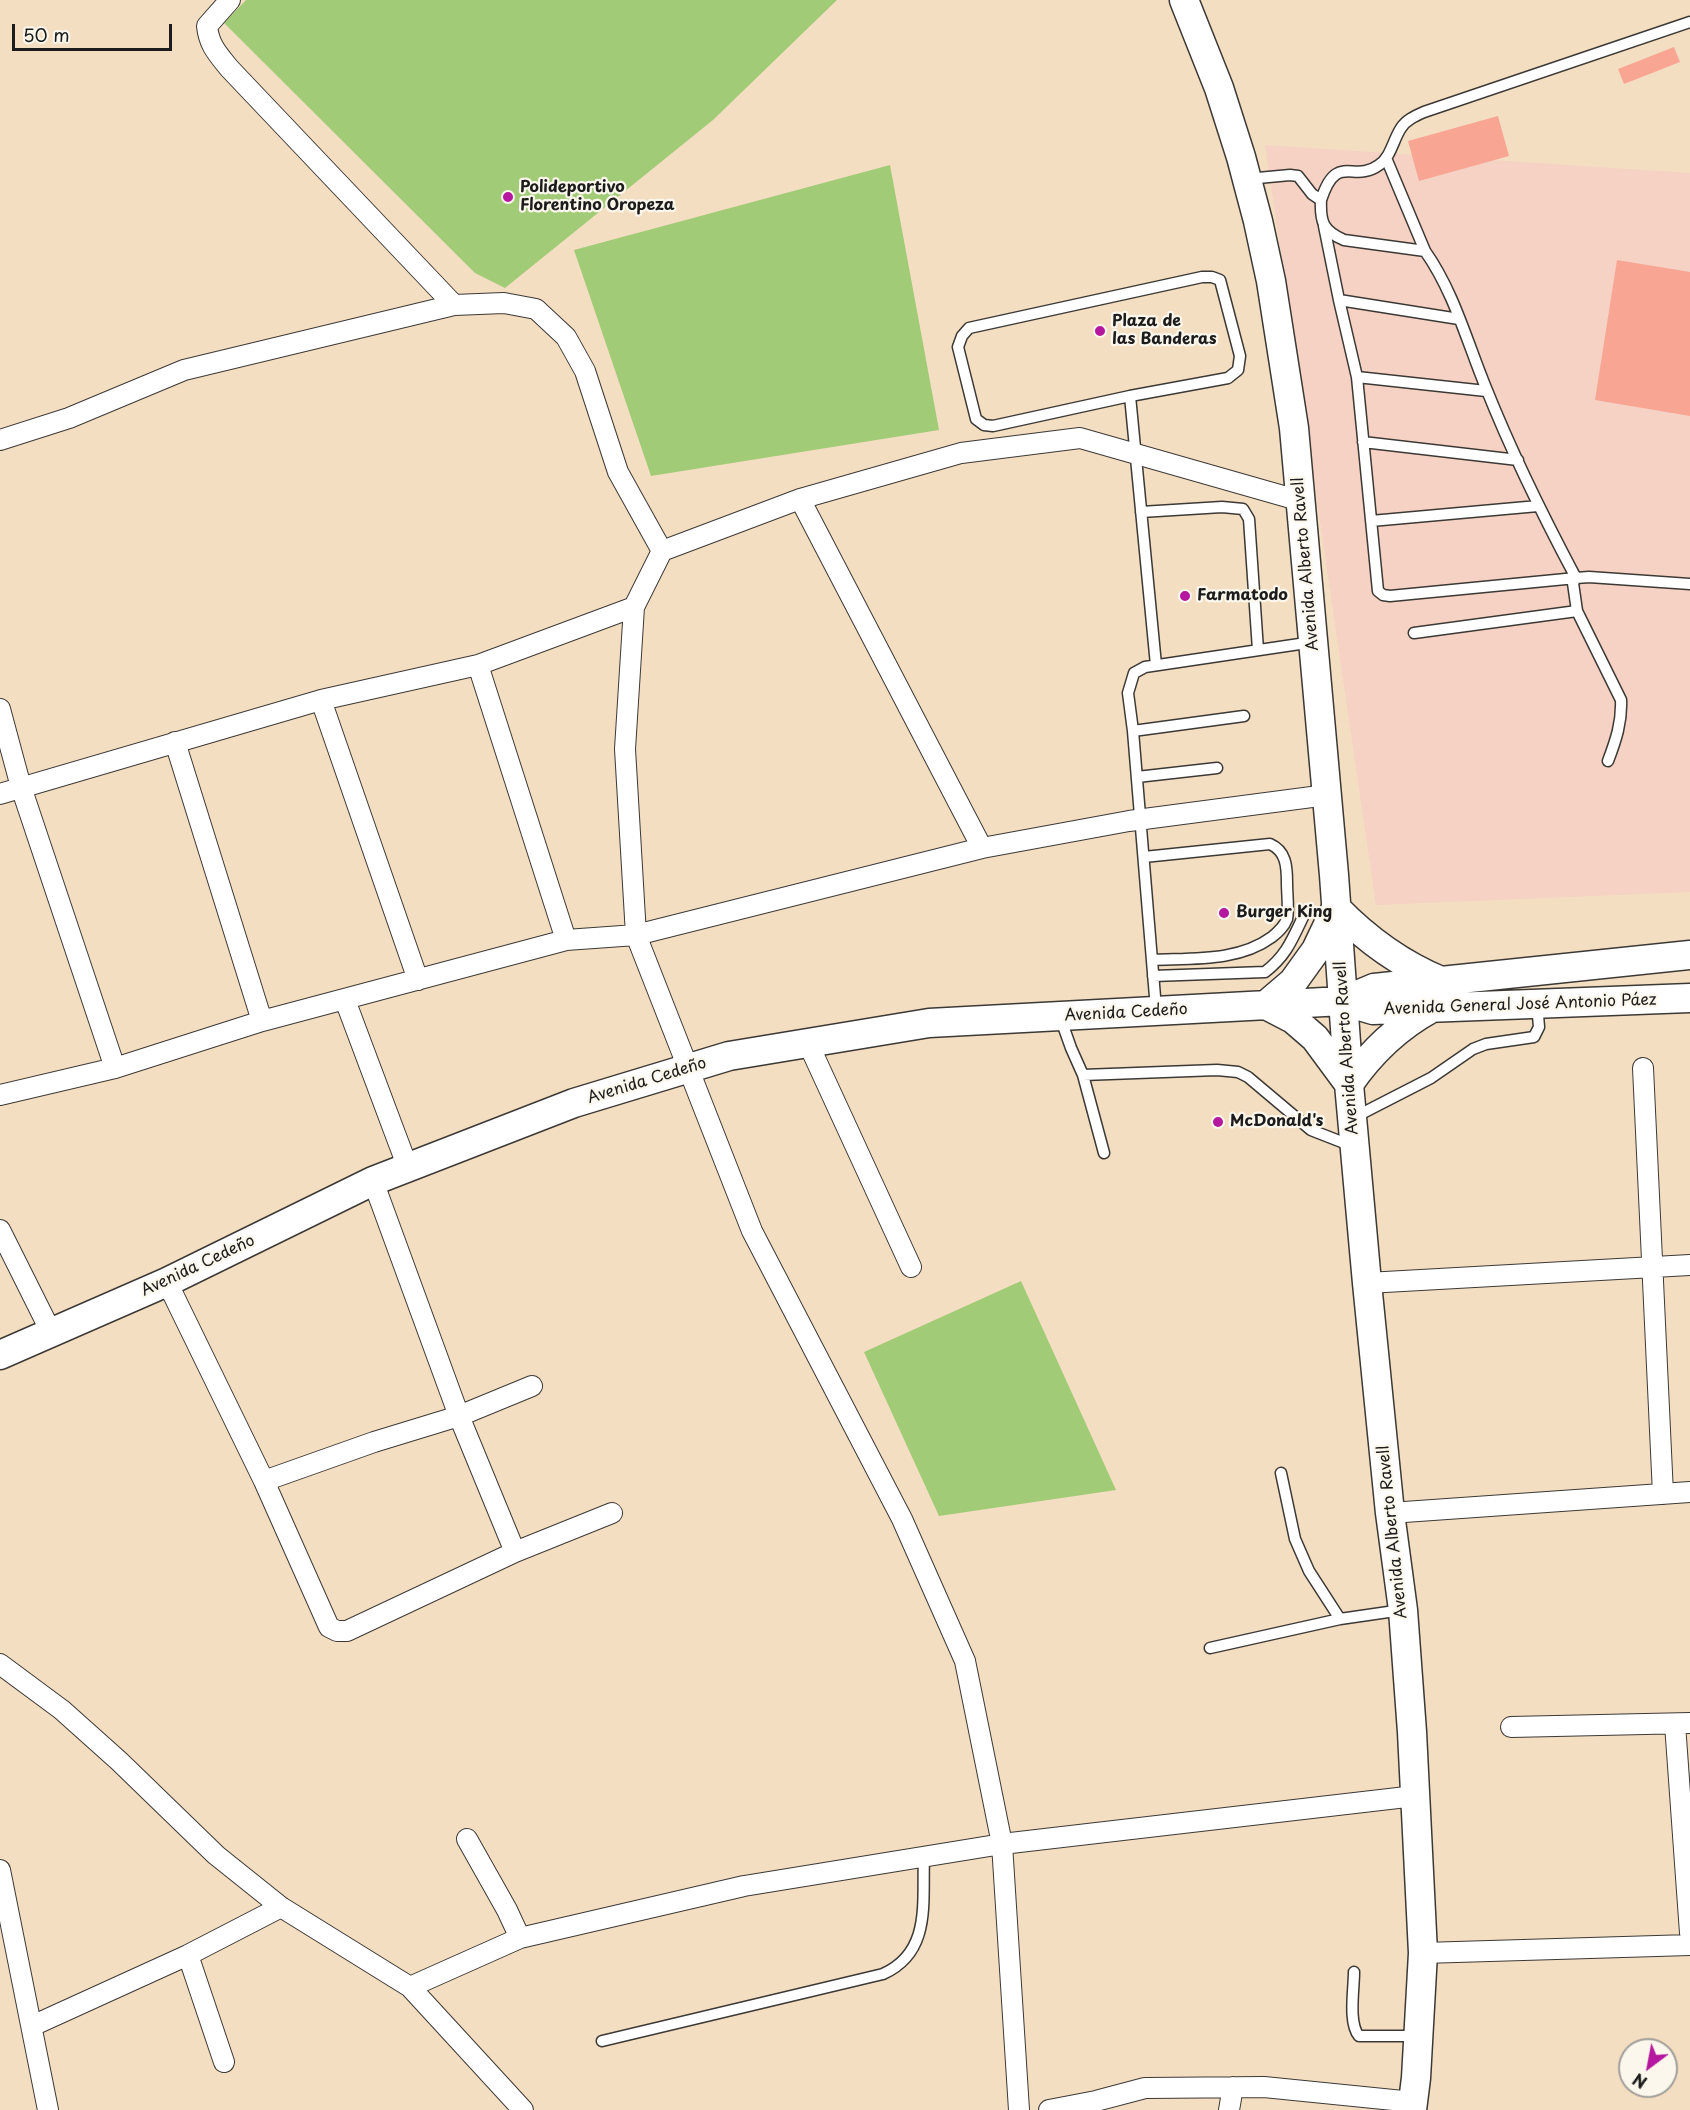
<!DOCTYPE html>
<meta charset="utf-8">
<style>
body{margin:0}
#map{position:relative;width:1690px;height:2110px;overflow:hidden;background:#f4dec2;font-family:"Playpen Sans",sans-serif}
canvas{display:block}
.north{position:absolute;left:1618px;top:2038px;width:60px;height:60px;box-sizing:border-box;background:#fbf7ec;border:2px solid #a29f99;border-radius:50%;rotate:212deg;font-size:16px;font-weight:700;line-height:24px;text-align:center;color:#1c1c1c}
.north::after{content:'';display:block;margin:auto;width:21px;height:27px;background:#b5179e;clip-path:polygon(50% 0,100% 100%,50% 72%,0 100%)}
.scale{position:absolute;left:12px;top:24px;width:160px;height:27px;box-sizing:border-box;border:3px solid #1c1c1c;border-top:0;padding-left:8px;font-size:18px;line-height:21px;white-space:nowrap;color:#1c1c1c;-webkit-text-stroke:4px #fbf7ec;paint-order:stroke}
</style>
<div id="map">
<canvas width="1690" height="2110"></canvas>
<div class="north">N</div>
<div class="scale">50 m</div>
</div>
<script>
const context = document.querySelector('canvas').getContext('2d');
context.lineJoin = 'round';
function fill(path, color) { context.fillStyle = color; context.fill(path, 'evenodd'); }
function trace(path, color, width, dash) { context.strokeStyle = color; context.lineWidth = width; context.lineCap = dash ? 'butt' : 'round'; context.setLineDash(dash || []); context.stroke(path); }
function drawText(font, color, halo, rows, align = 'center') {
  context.font = font + ' "Playpen Sans",sans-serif'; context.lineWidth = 4.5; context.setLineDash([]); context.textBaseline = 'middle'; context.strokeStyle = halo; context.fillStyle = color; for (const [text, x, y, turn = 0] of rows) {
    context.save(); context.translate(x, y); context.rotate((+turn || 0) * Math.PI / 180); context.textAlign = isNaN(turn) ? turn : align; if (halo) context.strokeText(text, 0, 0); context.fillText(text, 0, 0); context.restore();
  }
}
fill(new Path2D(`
 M 1265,145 L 1690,173 L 1690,892 L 1376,905 Z`), '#f5d2c3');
fill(new Path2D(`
 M 246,0 L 837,0 L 713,120 L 505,288 L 475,273 L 224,23 Z
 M 890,165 L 939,430 L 651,476 L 574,250 Z
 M 1021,1281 L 1116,1490 L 939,1516 L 864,1352 Z`), '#a2cb77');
fill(new Path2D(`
 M 1674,47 L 1680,62 L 1624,84 L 1618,69 Z
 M 1498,116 L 1509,156 L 1419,181 L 1408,141 Z
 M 1617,260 L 1690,272 L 1690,416 L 1595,400 Z`), '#f8a594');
const lane = new Path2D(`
 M 1386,158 L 1425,251
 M 1247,179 L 1290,175 L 1298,176 L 1312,194 L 1321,200 C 1320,222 1323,231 1344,240 L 1425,251 C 1454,292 1467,342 1486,388 C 1512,453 1543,516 1576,578 L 1589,577 L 1690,584
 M 1321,200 C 1337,151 1353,184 1379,165 C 1391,157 1393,140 1401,128 C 1406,120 1415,116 1424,112 L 1690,22
 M 1324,226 L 1339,300
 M 1202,277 L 1212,277 L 1220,280 L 1240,356 L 1238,370 L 1228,378 L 1130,396 L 993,426 L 984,425 L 976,419 L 958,347 L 962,336 L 969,328 Z
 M 1459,319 L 1339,300 L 1357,377 L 1378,591 L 1383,595 L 1390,596 L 1576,578 L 1573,583 L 1577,611 L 1621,700 C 1622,722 1616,740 1608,761
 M 1357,377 L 1486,391
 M 1130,396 L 1156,665
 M 1363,442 L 1518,460
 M 1141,512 L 1222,507 L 1243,509 L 1249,519 L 1258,650
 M 1371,521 L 1538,506
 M 1414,633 L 1577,611
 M 1244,716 L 1133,731 L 1128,693 L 1134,673 L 1145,667 L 1313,642
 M 1133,731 L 1156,1009
 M 1137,777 L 1217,768
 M 1144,857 L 1270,844 C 1286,851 1287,866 1287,883 C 1287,894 1289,909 1287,919 C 1284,927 1278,932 1272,937 C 1238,962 1192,958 1152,960
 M 1153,976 L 1265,972 C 1286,956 1292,940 1303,917
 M 1060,1017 L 1071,1048 L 1083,1075
 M 1353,1118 L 1431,1078 L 1473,1049 L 1486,1044 L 1534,1037 L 1539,1027 L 1537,1004
 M 1104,1153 L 1083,1075 L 1217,1070 L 1238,1072 L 1248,1077 L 1311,1130 L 1352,1146
 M 1281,1473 L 1295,1539 L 1309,1571 L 1340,1619 L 1402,1610
 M 1210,1648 L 1340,1619
 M 1354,1972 C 1354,1990 1348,2023 1359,2036 L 1418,2036
 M 602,2041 L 883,1974 C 932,1952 922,1902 924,1857`);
const street = new Path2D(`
 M 230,0 L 207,26 C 209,45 217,53 229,68 L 454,305
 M 0,440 L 69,418 L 184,370 L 454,305 L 504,303 L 536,309 L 566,337 L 585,371 L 618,472 L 662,551
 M 800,499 L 982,848
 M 634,607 L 625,749 L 636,935 L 752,1231 L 902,1519 L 965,1661 L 1002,1844 L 1019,2110
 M 478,665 L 566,940
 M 321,700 L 418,980
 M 0,709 L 21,787 L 115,1068
 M 175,742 L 262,1021
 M 0,794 L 321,700 L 478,665 L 634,607 L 662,551 L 800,499 L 961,453 L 1080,438 L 1301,501
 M 345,1000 L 408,1168
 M 808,1043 L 911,1267
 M 1643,1068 L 1663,1494
 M 0,1095 L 115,1068 L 262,1021 L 566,940 L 636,935 L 982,848 L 1129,821 L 1327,795
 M 373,1181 L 459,1416 L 515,1552
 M 0,1230 L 51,1332
 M 167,1282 L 264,1481 L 329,1627 L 337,1631 L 347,1631 L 515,1552 L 612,1513
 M 1367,1283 L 1690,1265
 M 264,1481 L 374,1442 L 459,1416 L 532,1386
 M 1390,1513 L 1690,1492
 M 0,1664 L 62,1710 L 119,1761 L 216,1855 L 281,1907 L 410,1987 L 523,2110
 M 1675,1724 L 1690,1933
 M 1511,1727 L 1690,1723
 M 467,1839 L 507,1910 L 520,1938
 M 0,1870 L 48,2110
 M 1423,1953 L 1690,1945
 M 188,1955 L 224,2062
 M 410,1987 L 520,1938 L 744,1886 L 1002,1844 L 1415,1796
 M 32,2026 L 188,1955 L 281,1907
 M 1049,2110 L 1096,2101 L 1145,2088 L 1264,2087 L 1413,2102
 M 1229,2110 L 1233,2087`);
const secondary = new Path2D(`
 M 1184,0 L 1219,88 L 1241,157 L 1258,221 L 1271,281 L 1294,428 L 1334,875 L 1349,1084 L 1367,1283 L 1390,1513 L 1403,1610 L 1412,1732 L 1423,1953 L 1416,2078 L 1412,2110
 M 1343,1001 L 1374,988 L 1690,955
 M 1432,1008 C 1397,1027 1371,1052 1349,1084 L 1315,1038 L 1293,1019 L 1266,1005 L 1293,982 L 1316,950 L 1336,908 C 1367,940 1400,964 1441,981
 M 0,1355 L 167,1282 L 373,1181 L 574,1103 L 729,1056 L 929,1023 L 1343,1001 L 1373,1010 L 1690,998`);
trace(lane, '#3c3935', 13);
trace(street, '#3c3935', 22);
trace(secondary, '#3c3935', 31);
trace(lane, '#fff', 10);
trace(street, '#fff', 20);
trace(secondary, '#fff', 28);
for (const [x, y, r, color] of [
 [508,197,6,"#b5179e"],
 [1100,331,6,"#b5179e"],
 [1185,596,6,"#b5179e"],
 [1224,913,6,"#b5179e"],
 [1218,1122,6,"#b5179e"]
]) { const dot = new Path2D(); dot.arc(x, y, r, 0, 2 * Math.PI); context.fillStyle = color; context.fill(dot); trace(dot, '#fbf7ec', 2); }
drawText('bold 16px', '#1c1c1c', '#fbf7ec', [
 ["Polideportivo",520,188],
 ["Florentino Oropeza",520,206],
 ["Plaza de",1112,322],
 ["las Banderas",1112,340],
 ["Farmatodo",1197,596],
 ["Burger King",1236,913],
 ["McDonald's",1230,1122]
], 'left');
drawText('16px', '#1c1c1c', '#fbf7ec', [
 ["Avenida Alberto Ravell",1306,564,-95],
 ["Avenida General José Antonio Páez",1520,1005,-2],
 ["Avenida Cedeño",1126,1013,-3],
 ["Avenida Alberto Ravell",1347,1048,-94],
 ["Avenida Cedeño",647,1081,-17],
 ["Avenida Cedeño",198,1266,-25],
 ["Avenida Alberto Ravell",1393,1532,-96]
]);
</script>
